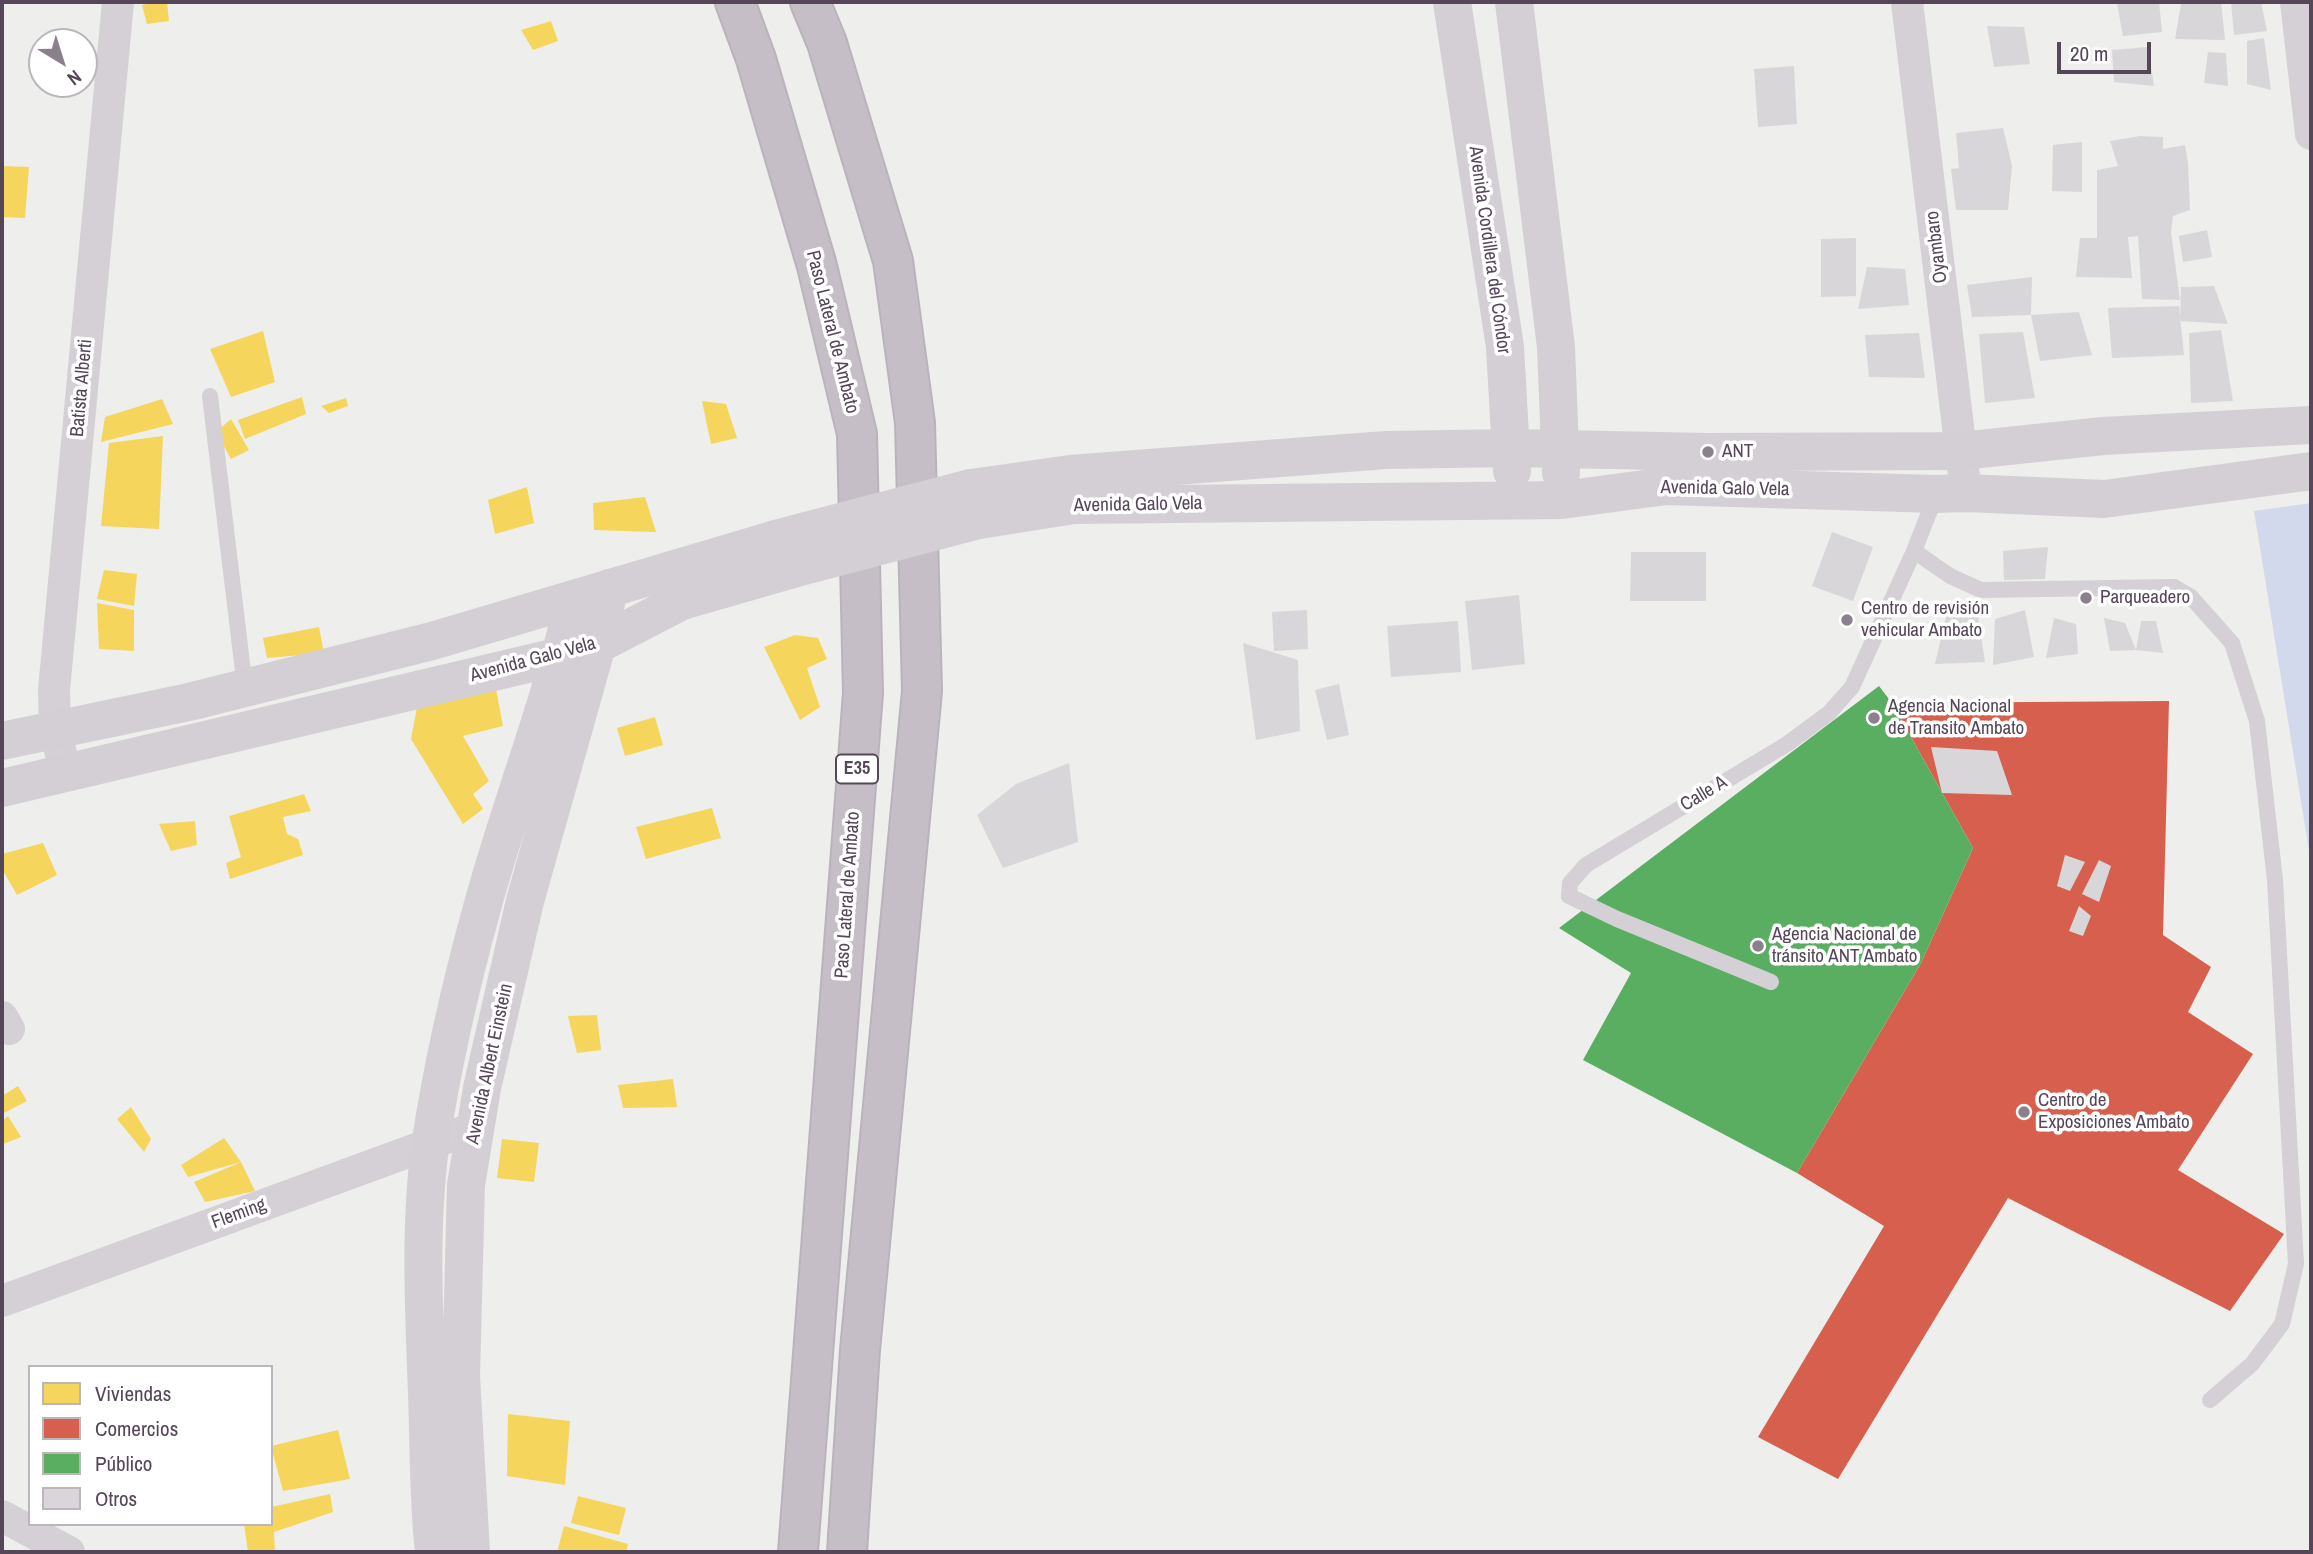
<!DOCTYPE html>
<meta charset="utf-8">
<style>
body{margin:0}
#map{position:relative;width:2313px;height:1554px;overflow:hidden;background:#eeeeed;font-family:"Archivo Narrow",sans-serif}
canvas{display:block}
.frame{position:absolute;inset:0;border:4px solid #554658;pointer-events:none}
.legend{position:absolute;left:28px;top:1365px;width:245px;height:161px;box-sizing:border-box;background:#fff;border:2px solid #bbb5bc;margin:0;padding:9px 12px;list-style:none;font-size:21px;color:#554658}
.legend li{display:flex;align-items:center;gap:14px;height:35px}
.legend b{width:35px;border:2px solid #bbb5bc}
.north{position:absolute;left:28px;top:28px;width:70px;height:70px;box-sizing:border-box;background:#fff;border:2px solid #bbb5bc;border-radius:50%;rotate:142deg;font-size:19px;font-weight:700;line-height:28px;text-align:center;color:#554658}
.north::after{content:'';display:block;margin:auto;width:24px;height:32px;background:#8b818c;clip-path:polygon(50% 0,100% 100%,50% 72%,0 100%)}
.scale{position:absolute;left:2057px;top:42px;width:94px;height:32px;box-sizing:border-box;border:4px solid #554658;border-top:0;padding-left:9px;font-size:21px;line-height:24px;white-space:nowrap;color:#554658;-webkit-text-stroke:5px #fff;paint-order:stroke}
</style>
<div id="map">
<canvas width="2313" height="1554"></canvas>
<div class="frame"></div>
<ul class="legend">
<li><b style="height:19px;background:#f6d55c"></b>Viviendas</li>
<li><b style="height:19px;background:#d6604d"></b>Comercios</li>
<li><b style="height:19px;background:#5aae61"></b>Público</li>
<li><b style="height:19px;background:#d9d6d9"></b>Otros</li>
</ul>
<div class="north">N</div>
<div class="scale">20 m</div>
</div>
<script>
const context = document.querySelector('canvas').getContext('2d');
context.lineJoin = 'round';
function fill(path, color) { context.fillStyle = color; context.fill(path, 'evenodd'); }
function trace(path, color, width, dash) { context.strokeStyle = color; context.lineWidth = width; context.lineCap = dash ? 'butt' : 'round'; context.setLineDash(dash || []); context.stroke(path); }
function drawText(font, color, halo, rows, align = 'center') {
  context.font = font + ' "Archivo Narrow",sans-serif'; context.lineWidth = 7; context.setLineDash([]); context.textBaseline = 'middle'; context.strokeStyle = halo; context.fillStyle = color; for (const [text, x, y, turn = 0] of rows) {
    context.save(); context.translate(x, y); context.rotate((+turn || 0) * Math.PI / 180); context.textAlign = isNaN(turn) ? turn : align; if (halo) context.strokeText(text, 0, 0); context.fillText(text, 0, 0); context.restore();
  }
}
fill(new Path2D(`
 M 2311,503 L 2311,863 L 2254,511 Z`), '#d2d9ec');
fill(new Path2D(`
 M 155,2 L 167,2 L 169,21 L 147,24 L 142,5 Z
 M 551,21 L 558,41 L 533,50 L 521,30 Z
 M 2,166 L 29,167 L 25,218 L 2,217 Z
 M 263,331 L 275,382 L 231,397 L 210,349 Z
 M 302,397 L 306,414 L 245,439 L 238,420 Z
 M 346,398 L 348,406 L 329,413 L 321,406 Z
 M 162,399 L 173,424 L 101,442 L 105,417 Z
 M 702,401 L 726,404 L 737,438 L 711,444 Z
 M 231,419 L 249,450 L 231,459 L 216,432 Z
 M 163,436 L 159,529 L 101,526 L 109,443 Z
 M 527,487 L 534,523 L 495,534 L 488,500 Z
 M 645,497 L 656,532 L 594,530 L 593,503 Z
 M 104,570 L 137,574 L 134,606 L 97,599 Z
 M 97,603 L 134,610 L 134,651 L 99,649 Z
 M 319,627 L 324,653 L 267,658 L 263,638 Z
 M 795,635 L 818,638 L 827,659 L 807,668 L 820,707 L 800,720 L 764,647 Z
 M 496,689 L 503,726 L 463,736 L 489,781 L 473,794 L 483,809 L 463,824 L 411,739 L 417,707 Z
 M 655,717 L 663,745 L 625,756 L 617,728 Z
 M 304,794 L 311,811 L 283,817 L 287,834 L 298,839 L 303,855 L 230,879 L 226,863 L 241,857 L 229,816 Z
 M 712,808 L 721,838 L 646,859 L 636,827 Z
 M 195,821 L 197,845 L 171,851 L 159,824 Z
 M 43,843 L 57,875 L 17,895 L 2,869 L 2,854 Z
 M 597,1015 L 601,1050 L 577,1053 L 568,1016 Z
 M 673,1079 L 677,1107 L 623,1108 L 618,1085 Z
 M 18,1086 L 27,1101 L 2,1114 L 2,1096 Z
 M 131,1107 L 151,1139 L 144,1152 L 117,1119 Z
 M 8,1116 L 21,1137 L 3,1144 L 2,1121 Z
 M 224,1138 L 241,1162 L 188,1177 L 181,1165 Z
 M 502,1139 L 539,1143 L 534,1182 L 497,1178 Z
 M 241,1162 L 255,1191 L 205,1202 L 194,1182 Z
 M 508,1414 L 570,1421 L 565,1485 L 507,1476 Z
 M 338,1430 L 350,1479 L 283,1491 L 271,1446 Z
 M 330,1494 L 333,1512 L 274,1532 L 275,1552 L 248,1552 L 244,1524 L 271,1524 L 271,1507 Z
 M 578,1496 L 626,1508 L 619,1535 L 571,1523 Z
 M 564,1526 L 628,1544 L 626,1552 L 557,1552 Z`), '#f6d55c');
fill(new Path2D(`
 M 2169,701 L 2163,935 L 2211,967 L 2188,1012 L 2253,1054 L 2178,1170 L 2284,1234 L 2230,1311 L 2008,1198 L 1838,1479 L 1758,1437 L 1884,1226 L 1797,1173 L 1921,963 L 1973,848 L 1892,703 Z`), '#d6604d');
fill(new Path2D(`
 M 1879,686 L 1892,703 L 1973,848 L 1921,963 L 1797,1173 L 1583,1060 L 1631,973 L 1559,928 Z`), '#5aae61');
fill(new Path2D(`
 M 2126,2 L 2159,2 L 2162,32 L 2123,36 L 2117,3 Z
 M 2196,2 L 2221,2 L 2225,40 L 2175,39 L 2181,4 Z
 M 2231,2 L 2261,2 L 2267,31 L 2234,35 Z
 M 1987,26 L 2024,27 L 2030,64 L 1994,67 Z
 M 2264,38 L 2271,90 L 2247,84 L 2247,41 Z
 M 2148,47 L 2154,86 L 2114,82 L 2112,50 Z
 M 2208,52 L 2226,53 L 2228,86 L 2204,83 Z
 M 1794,66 L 1797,124 L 1758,127 L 1754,69 Z
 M 2003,128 L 2012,166 L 2008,210 L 1956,210 L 1951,169 L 1959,168 L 1956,133 Z
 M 2140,136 L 2163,137 L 2163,149 L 2185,145 L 2188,163 L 2190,210 L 2173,216 L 2171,232 L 2180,300 L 2142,299 L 2138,236 L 2128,237 L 2132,278 L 2076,277 L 2080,238 L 2097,238 L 2097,170 L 2118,166 L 2110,141 Z
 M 2082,142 L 2082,192 L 2052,191 L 2053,145 Z
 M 2207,230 L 2212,257 L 2183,262 L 2179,236 Z
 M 1856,238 L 1856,296 L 1821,297 L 1821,239 Z
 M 1867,267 L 1905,269 L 1909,305 L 1858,309 Z
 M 2032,277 L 2031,315 L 1972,317 L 1967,285 Z
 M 2214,286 L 2228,324 L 2180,321 L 2181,287 Z
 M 2179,306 L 2184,355 L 2112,358 L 2108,308 Z
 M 2079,312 L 2092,355 L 2040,361 L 2031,315 Z
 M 2221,330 L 2233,401 L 2191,403 L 2189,333 Z
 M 2023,332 L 2035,398 L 1985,403 L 1979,334 Z
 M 1919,333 L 1925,378 L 1869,377 L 1865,335 Z
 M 1832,532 L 1873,547 L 1853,601 L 1812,586 Z
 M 2048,547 L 2045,579 L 2004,580 L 2003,551 Z
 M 1631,552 L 1706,552 L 1706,601 L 1630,601 Z
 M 1519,595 L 1525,664 L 1472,670 L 1465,601 Z
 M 1948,608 L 1978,616 L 1985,662 L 1935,664 Z
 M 1307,610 L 1308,649 L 1274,651 L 1272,612 Z
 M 2025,610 L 2034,657 L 1993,665 L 1995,619 Z
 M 2054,618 L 2076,624 L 2078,654 L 2046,658 Z
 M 2104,618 L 2125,623 L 2136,650 L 2141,621 L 2156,621 L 2163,653 L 2136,650 L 2110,651 Z
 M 1458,621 L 1461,672 L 1391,677 L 1387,626 Z
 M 1243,643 L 1298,660 L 1300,731 L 1256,740 Z
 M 1339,684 L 1349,735 L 1327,740 L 1315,690 Z
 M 1931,747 L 1997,751 L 2012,795 L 1942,793 Z
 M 1069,763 L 1078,842 L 1003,868 L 977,815 L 1016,784 Z
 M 2065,855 L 2085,862 L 2070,891 L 2057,886 Z
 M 2099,860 L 2111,866 L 2099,902 L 2082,894 Z
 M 2079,906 L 2091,916 L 2083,936 L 2069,931 Z`), '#d9d6d9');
const highway = new Path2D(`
 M 735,2 L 756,59 L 817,266 L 857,434 L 863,693 L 798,1552
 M 810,2 L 827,43 L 893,261 L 915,423 L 922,691 L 860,1350 L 847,1552`);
trace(highway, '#bbb3bc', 42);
trace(new Path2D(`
 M 210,396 L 245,688
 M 1914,551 L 1950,576 L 1981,590 L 2174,587 L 2191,597 L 2232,643 L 2257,721 L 2275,880 L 2296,1264 L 2282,1324 L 2252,1364 L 2210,1400
 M 1771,982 L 1617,919 L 1569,896 L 1570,883 L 1586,865 L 1787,744 L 1829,713 L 1852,687 L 1914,551 L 1936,495`), '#d4d0d5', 16);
trace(new Path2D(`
 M 1907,2 L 1966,493
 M 2296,2 L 2311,134
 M 66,773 L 55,730 L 54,690 L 118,2
 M 2,1017 L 9,1029
 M 2,1301 L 476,1127
 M 2,1516 L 69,1552`), '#d4d0d5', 32);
trace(new Path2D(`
 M 1452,2 L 1505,347 L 1512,471
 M 1514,2 L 1556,347 L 1561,473
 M 971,488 L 1070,474 L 1386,450 L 1511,448 L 1708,452 L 1961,451 L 2103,436 L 2311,425
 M 979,520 L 1074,505 L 1562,500 L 1666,486 L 1936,494 L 1966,493 L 2104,499 L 2311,471
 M 2,741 L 189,702 L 432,641 L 776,539
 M 2,788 L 561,656 L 597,645 L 682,601 L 793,569
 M 434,1552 C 428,1500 429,1447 427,1394 C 424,1310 419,1224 431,1140 C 443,1062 461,984 482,908 C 510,804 551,704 574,599
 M 471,1552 L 461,1376 L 466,1185 L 482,1088 L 525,901 L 597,645 L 609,588`), '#d4cfd4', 38);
trace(highway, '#c6bec7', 38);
trace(new Path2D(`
 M 776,539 L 971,488
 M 793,569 L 979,520`), '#d4cfd4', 38);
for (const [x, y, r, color] of [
 [1708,452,7,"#8b818c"],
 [2086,598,7,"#8b818c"],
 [1847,620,7,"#8b818c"],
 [1874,718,7,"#8b818c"],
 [1758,946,7,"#8b818c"],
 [2024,1112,7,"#8b818c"]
]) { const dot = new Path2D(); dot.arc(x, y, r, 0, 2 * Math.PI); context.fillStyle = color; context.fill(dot); trace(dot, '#fff', 2.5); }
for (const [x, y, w] of [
 [857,769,42]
]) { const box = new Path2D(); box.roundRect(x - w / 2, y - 14.5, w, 29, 5); context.fillStyle = '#fff'; context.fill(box); trace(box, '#554658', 2); }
drawText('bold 18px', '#554658', null, [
 ["E35",857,769]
]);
drawText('19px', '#554658', '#fff', [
 ["Oyambaro",1937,247,-97],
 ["Avenida Cordillera del Cóndor",1489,250,82],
 ["Paso Lateral de Ambato",832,332,76],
 ["Batista Alberti",82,388,-85],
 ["Avenida Galo Vela",1725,489,1],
 ["Avenida Galo Vela",1138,505,-1],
 ["Avenida Galo Vela",533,660,-15],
 ["Calle A",1704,794,-31],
 ["Paso Lateral de Ambato",848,895,-86],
 ["Avenida Albert Einstein",490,1064,-78],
 ["Fleming",239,1214,-20]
]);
drawText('19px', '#554658', '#fff', [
 ["ANT",1722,452],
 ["Parqueadero",2100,598],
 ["Centro de revisión",1861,609],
 ["vehicular Ambato",1861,631],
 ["Agencia Nacional",1888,707],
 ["de Transito Ambato",1888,729],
 ["Agencia Nacional de",1772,935],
 ["tránsito ANT Ambato",1772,957],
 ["Centro de",2038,1101],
 ["Exposiciones Ambato",2038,1123]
], 'left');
</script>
